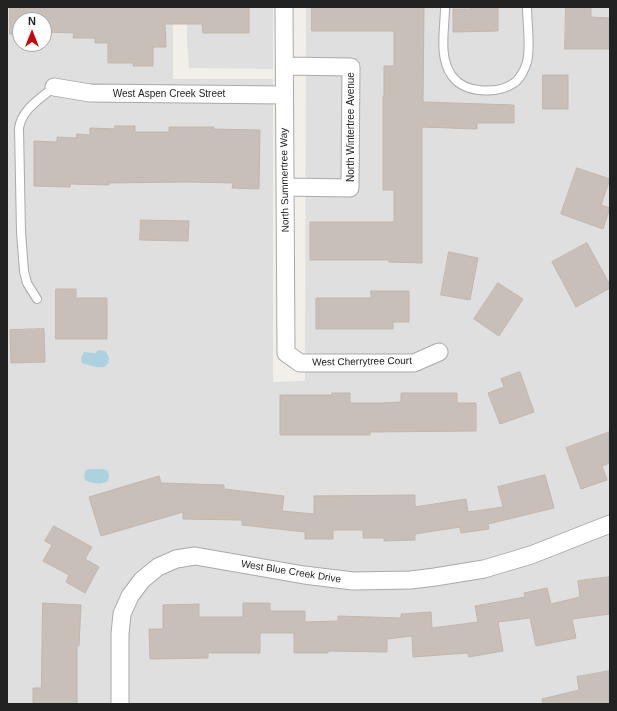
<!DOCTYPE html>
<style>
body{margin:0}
#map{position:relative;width:617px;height:711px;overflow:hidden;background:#f2efe9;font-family:Arial,sans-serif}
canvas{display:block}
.frame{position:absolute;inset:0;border:8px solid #222;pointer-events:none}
.north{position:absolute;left:12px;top:12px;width:40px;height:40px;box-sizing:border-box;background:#fff;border:1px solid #a7a7a7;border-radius:50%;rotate:0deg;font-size:11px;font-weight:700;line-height:16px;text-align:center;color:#222}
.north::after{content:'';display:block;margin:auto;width:14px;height:18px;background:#d40000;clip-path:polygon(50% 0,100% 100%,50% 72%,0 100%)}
</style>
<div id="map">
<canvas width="617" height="711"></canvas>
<div class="frame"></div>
<div class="north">N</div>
</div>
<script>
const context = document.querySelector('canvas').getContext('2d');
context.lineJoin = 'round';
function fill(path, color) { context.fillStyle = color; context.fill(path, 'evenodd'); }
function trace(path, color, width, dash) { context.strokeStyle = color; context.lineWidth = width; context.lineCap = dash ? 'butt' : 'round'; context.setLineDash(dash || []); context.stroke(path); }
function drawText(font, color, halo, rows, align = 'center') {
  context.font = font + ' Arial,sans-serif'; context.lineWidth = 3; context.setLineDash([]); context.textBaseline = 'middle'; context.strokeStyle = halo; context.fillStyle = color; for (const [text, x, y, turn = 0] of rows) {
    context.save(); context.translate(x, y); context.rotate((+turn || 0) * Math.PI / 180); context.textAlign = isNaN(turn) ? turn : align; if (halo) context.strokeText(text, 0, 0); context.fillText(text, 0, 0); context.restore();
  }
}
fill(new Path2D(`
 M 7,7 L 173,7 L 173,79 L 273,79 L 273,382 L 305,381 L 306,7 L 610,7 L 610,704 L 7,704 ZM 20,20 L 44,20 L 44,44 L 20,44 Z
 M 187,7 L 273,7 L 273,69 L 189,68 L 187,42 Z`), '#e0dfdf');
fill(new Path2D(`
 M 99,350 L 105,351 C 108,355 109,356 109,360 C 107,373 90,365 82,363 L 81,358 L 84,352 L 95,353 Z
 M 90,469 L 103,469 L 108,471 L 109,476 L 108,481 C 100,485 92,484 85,480 L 84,475 L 86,470 Z`), '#aad3df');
const building = new Path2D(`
 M 10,7 L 249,7 L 249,33 L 203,33 L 202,24 L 165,24 L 166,47 L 153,47 L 153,66 L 133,66 L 133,63 L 108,63 L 108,43 L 95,43 L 95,38 L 73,38 L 74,33 L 46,32 L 46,34 L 44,34 L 44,20 L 20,20 L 20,34 L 10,34 Z
 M 312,7 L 424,7 L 423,102 L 514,105 L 514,123 L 477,123 L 477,129 L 422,127 L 422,263 L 389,262 L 389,260 L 310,260 L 310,222 L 394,222 L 394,190 L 383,190 L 383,96 L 384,96 L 384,66 L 394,66 L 394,31 L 312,31 Z
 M 471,7 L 498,7 L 498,31 L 453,32 L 453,9 L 471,9 Z
 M 566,7 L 591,7 L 591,17 L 610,18 L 610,49 L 565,49 Z
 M 543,75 L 568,75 L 568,109 L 543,109 Z
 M 115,126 L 135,126 L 135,132 L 169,132 L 169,127 L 214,127 L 213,129 L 260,130 L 259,189 L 232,188 L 233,183 L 188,182 L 109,183 L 109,185 L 70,184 L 70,187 L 34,186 L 34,141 L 57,142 L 57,137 L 76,138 L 77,134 L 90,135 L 90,128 L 115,129 Z
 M 577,168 L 610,179 L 601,205 L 610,208 L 603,229 L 561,214 Z
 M 141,220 L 189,221 L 188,241 L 140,240 Z
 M 587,243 L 610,285 L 610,288 L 576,307 L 552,262 Z
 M 449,252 L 478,258 L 470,300 L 441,295 Z
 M 498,283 L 523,299 L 499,336 L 474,319 Z
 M 56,289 L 76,289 L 76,298 L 107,298 L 107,339 L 56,339 Z
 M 371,291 L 409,291 L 409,322 L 393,322 L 393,329 L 316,329 L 316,298 L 371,298 Z
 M 44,329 L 45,362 L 11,363 L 10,330 Z
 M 520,372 L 534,412 L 500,424 L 488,393 L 504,387 L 501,379 Z
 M 332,393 L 350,393 L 350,403 L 382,403 L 401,402 L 401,393 L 457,393 L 457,403 L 476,403 L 476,431 L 370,432 L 370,435 L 280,435 L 280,395 L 332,395 Z
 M 610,432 L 610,463 L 602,466 L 607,480 L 581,489 L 566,448 Z
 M 545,475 L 554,508 L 488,524 L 489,529 L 461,533 L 460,527 L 415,534 L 415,540 L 384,541 L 384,538 L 363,538 L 363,530 L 333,530 L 333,539 L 305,539 L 305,532 L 242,525 L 242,520 L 183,519 L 183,512 L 101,536 L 89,497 L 159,476 L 161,483 L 224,485 L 224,489 L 284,496 L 282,511 L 314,514 L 314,496 L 415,495 L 415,507 L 466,499 L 468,512 L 503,507 L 498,487 Z
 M 54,526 L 92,547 L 85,559 L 99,567 L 85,593 L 66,582 L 69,575 L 43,561 L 52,545 L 45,541 Z
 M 610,577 L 610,614 L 572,619 L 576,638 L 536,646 L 530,618 L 498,622 L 503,651 L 469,657 L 468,653 L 413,657 L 412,636 L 387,639 L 387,652 L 328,651 L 328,653 L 294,653 L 294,633 L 260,633 L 260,653 L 208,653 L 208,658 L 150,659 L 149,629 L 163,629 L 163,605 L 199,604 L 199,617 L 243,617 L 243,603 L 270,603 L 270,611 L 305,611 L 305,622 L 338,621 L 338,616 L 401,618 L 401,614 L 431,612 L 432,628 L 478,622 L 475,606 L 525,597 L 524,593 L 547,588 L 551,604 L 580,597 L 578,581 Z
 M 43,603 L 81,605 L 79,646 L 77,646 L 77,704 L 33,704 L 33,688 L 41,688 Z
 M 610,671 L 610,704 L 543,704 L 542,699 L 579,690 L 577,677 Z`);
fill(building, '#c7bfb8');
trace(building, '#c4b6ab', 1);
const lane = new Path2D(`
 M 445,7 C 445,29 438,57 452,76 C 465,94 498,94 514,83 C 520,79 525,69 527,62 C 531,47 527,23 527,7
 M 37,299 L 27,283 L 24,271 L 21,232 L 19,128 C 22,109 40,99 54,87`);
const street = new Path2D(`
 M 284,7 L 286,353 L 300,363 L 414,363 L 439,352
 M 285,66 L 351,67 L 350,188 L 286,187
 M 54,87 L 90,93 L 284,95
 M 120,704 L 120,634 L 122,614 L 130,596 L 142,580 L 158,567 L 176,559 L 195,556 L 304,575 L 353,581 L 411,580 L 435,577 L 484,569 L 531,555 L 610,524`);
trace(lane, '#a9a9a9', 10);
trace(street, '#a9a9a9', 19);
trace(lane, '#fff', 8);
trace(street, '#fff', 17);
drawText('10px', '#222', '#fff', [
 ["West Aspen Creek Street",169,94],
 ["North Wintertree Avenue",351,127,-90],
 ["North Summertree Way",285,180,-91],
 ["West Cherrytree Court",362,362,-1],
 ["West Blue Creek Drive",291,572,9]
]);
</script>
